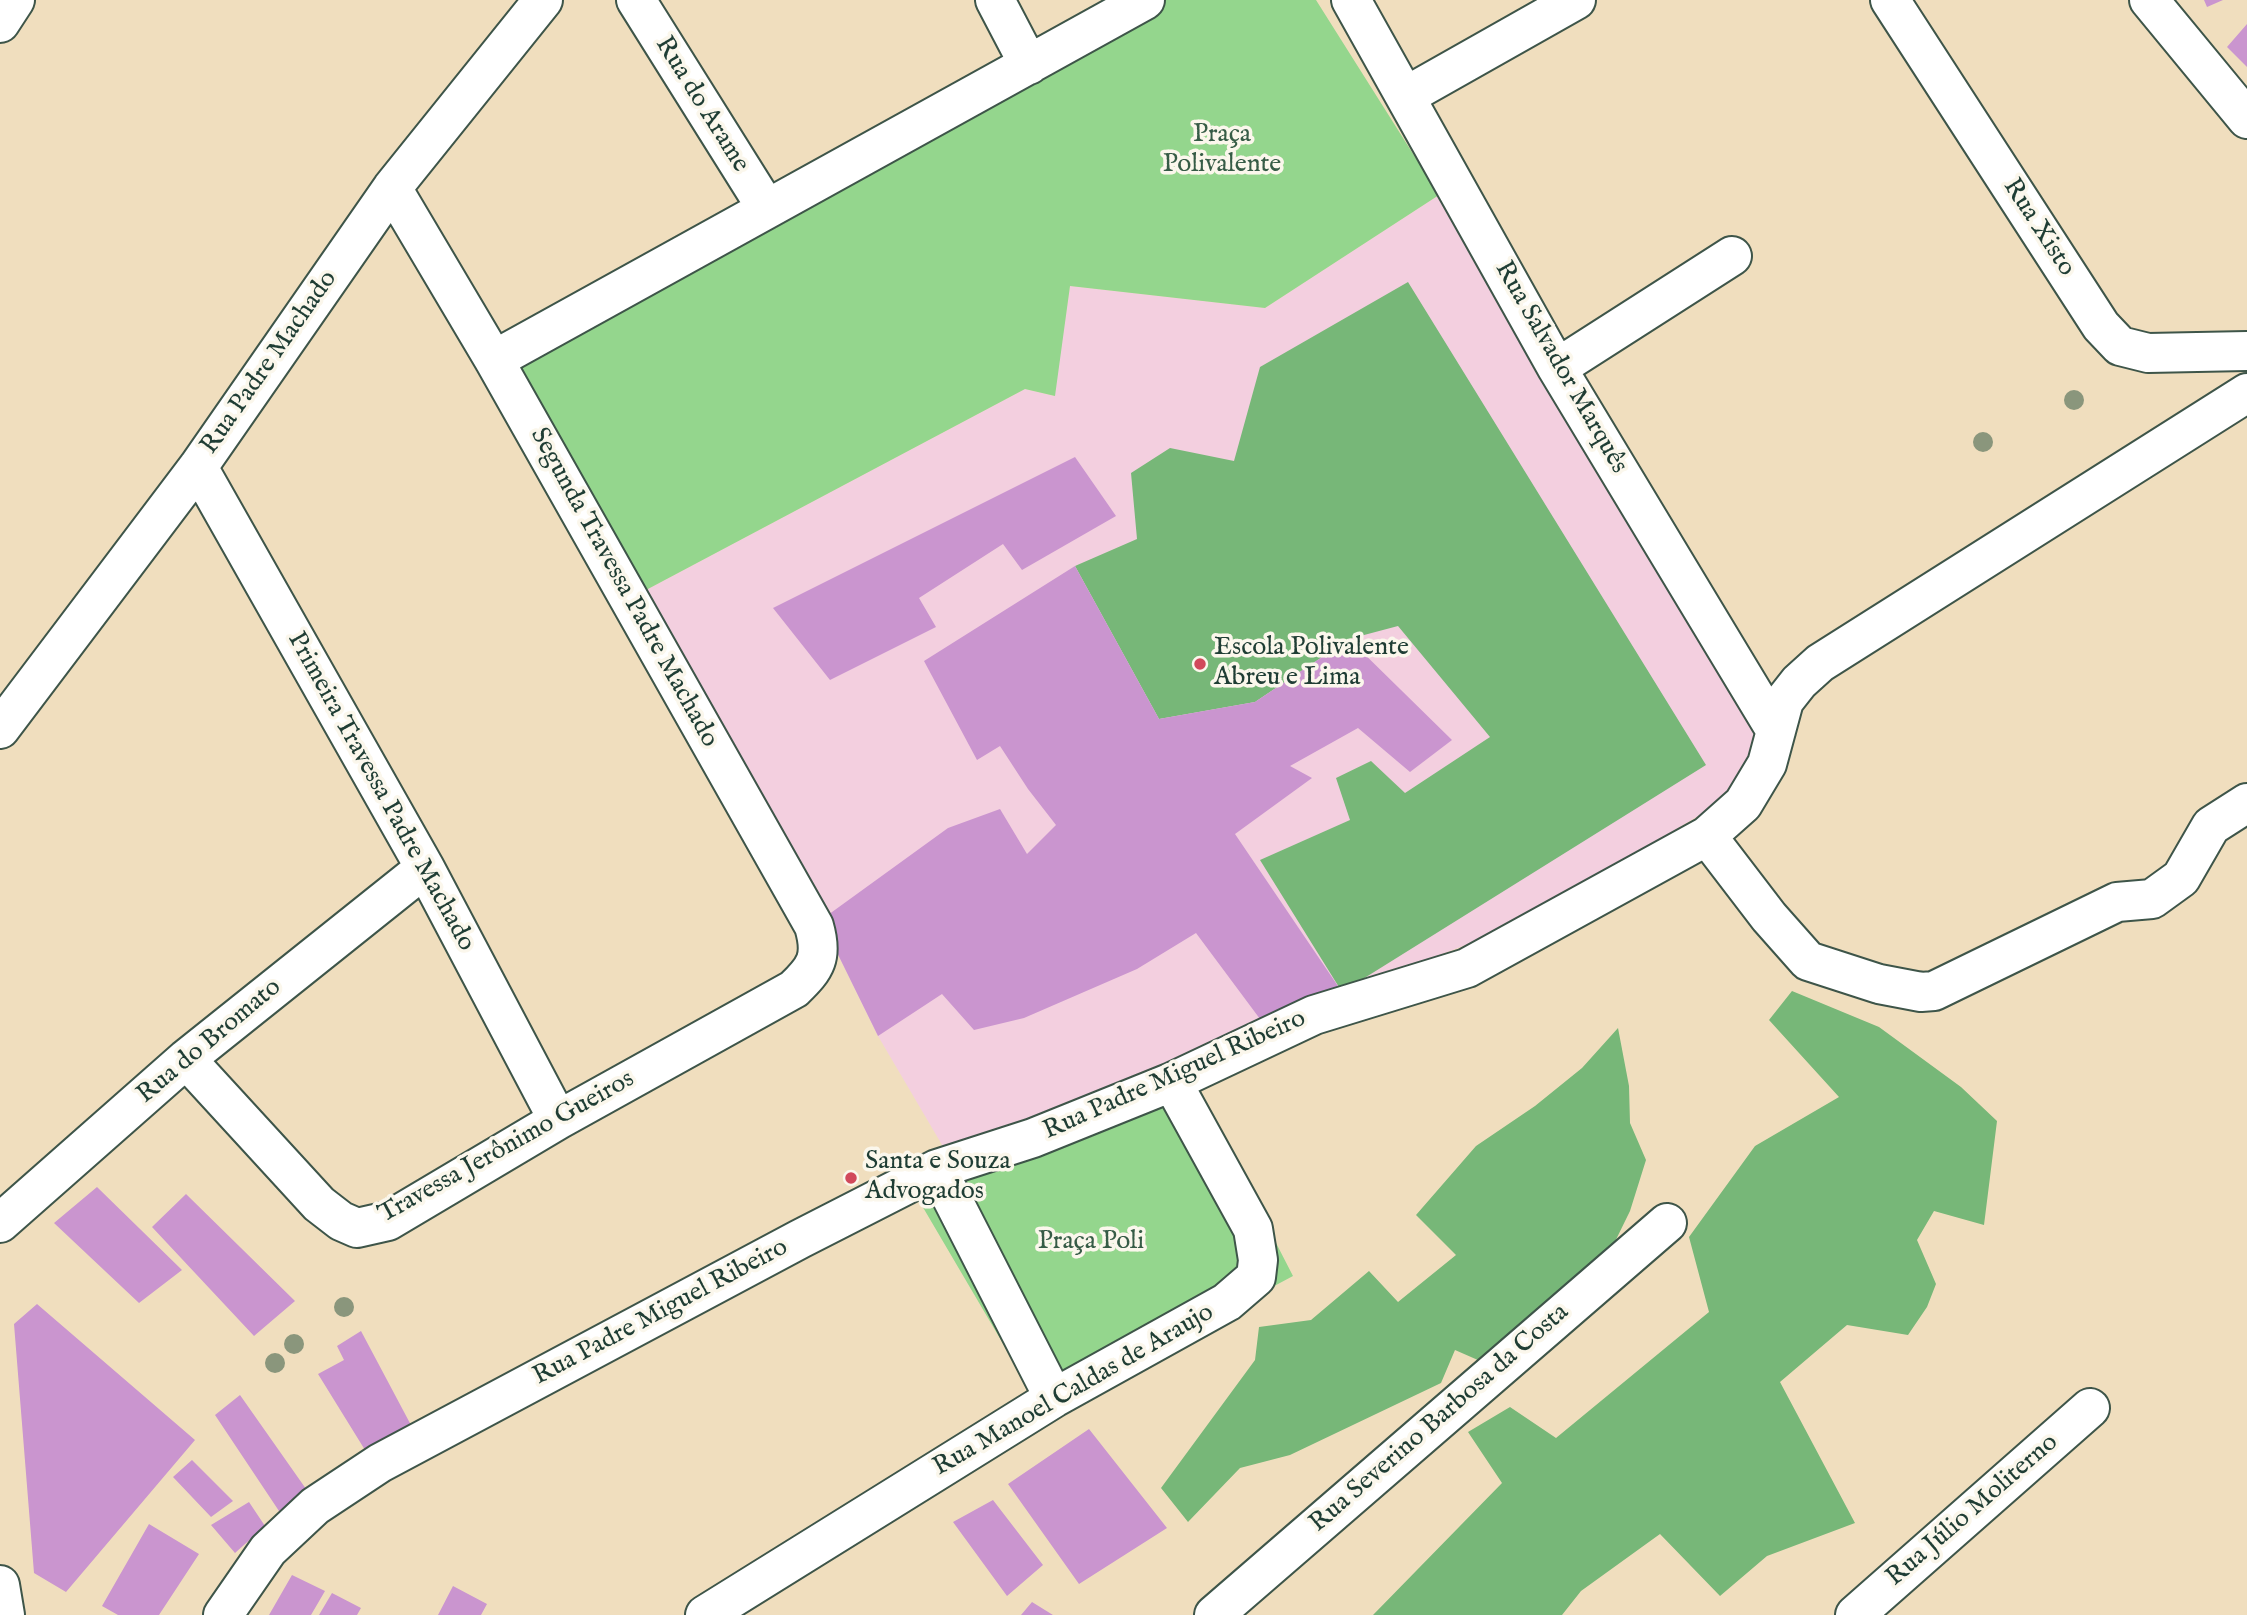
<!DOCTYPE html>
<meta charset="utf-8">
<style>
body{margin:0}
canvas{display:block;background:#f0debe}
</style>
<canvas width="2247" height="1615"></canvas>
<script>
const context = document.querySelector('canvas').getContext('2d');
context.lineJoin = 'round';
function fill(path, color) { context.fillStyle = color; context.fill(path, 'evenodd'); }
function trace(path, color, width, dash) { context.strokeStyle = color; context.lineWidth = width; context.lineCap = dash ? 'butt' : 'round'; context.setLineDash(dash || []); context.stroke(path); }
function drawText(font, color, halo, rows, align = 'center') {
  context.font = font + ' "IM FELL English",serif'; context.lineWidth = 7; context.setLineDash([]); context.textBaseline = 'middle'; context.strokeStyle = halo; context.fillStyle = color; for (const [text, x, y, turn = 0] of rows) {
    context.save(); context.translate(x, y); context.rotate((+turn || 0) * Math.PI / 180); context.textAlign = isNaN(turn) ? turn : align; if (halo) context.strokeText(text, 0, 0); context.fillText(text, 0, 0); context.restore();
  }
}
fill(new Path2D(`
 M 1439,195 L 1759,739 L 1733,795 L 1515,926 L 1263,1023 L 955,1167 L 878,1036 L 821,920 L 646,590 L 1025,389 L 1054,396 L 1070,286 L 1265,308 Z`), '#f3cfdf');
fill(new Path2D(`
 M 1166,0 L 1316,0 L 1439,195 L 1265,308 L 1070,286 L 1055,396 L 1025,389 L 646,590 L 507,362 Z
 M 1185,1066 L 1293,1276 L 1042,1410 L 911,1187 Z`), '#94d68d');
fill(new Path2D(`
 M 1408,282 L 1706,765 L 1342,992 L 1260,860 L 1350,820 L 1336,778 L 1371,761 L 1405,793 L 1490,737 L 1398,626 L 1349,639 L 1255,702 L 1159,719 L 1075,566 L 1137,539 L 1131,473 L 1170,448 L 1234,461 L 1260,367 Z
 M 1792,991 L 1879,1027 L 1961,1087 L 1997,1121 L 1984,1225 L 1934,1211 L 1917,1240 L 1936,1284 L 1927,1307 L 1908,1335 L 1847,1325 L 1780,1382 L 1855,1523 L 1767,1556 L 1720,1596 L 1660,1534 L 1581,1591 L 1562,1615 L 1373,1615 L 1502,1483 L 1468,1432 L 1510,1407 L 1556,1438 L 1709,1312 L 1689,1237 L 1755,1146 L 1839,1097 L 1769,1020 Z
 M 1618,1028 L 1629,1086 L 1630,1123 L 1646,1160 L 1630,1211 L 1607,1258 L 1487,1364 L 1455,1350 L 1441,1383 L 1290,1455 L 1240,1468 L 1188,1522 L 1161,1488 L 1255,1360 L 1259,1327 L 1311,1320 L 1369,1271 L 1398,1302 L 1456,1255 L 1416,1215 L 1476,1146 L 1535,1106 L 1582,1068 Z`), '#77b778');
fill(new Path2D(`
 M 2204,0 L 2223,0 L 2207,7 Z
 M 2247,24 L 2247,67 L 2227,47 Z
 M 1075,457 L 1116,516 L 1022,570 L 1003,544 L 919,598 L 936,627 L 830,680 L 773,608 Z
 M 1075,566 L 1159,719 L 1255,702 L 1349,639 L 1452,740 L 1410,772 L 1358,728 L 1290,766 L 1312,778 L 1235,834 L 1342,992 L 1263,1023 L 1196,933 L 1137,969 L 1024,1018 L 974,1030 L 942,994 L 878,1036 L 821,920 L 948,828 L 1000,809 L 1027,854 L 1056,825 L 1028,789 L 1000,746 L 977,760 L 924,661 Z
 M 97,1187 L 182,1270 L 139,1303 L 54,1223 Z
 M 186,1194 L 295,1301 L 254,1336 L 152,1227 Z
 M 37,1304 L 195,1440 L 66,1592 L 34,1573 L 14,1324 Z
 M 361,1331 L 412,1427 L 365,1450 L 318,1374 L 344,1360 L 337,1346 Z
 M 240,1395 L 311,1496 L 281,1514 L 215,1415 Z
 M 1089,1429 L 1167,1528 L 1079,1584 L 1008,1484 Z
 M 192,1460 L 233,1501 L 211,1517 L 173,1477 Z
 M 993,1500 L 1043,1565 L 1007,1596 L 953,1522 Z
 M 249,1502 L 265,1526 L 235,1553 L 211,1525 Z
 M 149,1524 L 199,1554 L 159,1615 L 118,1615 L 102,1606 Z
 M 292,1575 L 325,1591 L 311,1615 L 269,1615 Z
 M 453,1586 L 487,1604 L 481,1615 L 438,1615 Z
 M 332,1593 L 361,1608 L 357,1615 L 319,1615 Z
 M 1032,1602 L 1053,1615 L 1021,1615 Z`), '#ca95cf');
const minor = new Path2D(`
 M 636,0 L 767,209
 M 995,0 L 1029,65
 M 1351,0 L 1557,368 L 1776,731
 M 1890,0 L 2101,326 L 2120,346 L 2148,353 L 2247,351
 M 2149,0 L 2247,119
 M 0,23 L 15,0
 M 1406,96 L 1576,0
 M 494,360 L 1145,0
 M 1557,368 L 1732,256
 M 198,467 L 425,868 L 558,1120
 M 0,729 L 198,467 L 392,188 L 543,0
 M 1707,836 L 1769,917 L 1808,961 L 1879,984 L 1921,992 L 1934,991 L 2117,902 L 2152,899 L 2181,878 L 2211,826 L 2247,803
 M 186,1059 L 319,1204 L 341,1221 L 357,1228 L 388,1221 L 558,1120 L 794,989 C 816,968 823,957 814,926 L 494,360 L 392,188
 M 937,1169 L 1054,1398
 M 0,1223 L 186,1059 L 425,868
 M 0,1585 L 5,1615
 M 223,1615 L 268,1550 L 315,1506 L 380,1463 L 800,1239 L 937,1169 L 1033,1138 L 1172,1082 L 1314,1015 L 1467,968 L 1707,836 L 1743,804 L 1767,764 L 1784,701 L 1799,682 L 1820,663 L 2247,393
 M 705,1615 L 1054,1398 L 1227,1302 L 1256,1277 L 1258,1260 L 1253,1229 L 1172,1082
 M 1214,1615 L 1667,1223
 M 1855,1615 L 2090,1408`);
trace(minor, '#3e5549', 42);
trace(minor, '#fff', 38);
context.fillStyle = '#8a967c';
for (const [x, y] of [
 [2074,400],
 [1983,442],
 [344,1307],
 [294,1344],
 [275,1363]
]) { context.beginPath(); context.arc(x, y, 10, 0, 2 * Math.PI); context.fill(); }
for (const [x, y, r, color] of [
 [1200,664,7,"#d1495b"],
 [851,1178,7,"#d1495b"]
]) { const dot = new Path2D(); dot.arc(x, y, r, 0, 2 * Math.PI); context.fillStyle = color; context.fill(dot); trace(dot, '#fbf7ec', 2.5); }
drawText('26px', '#1f3d34', '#fbf7ec', [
 ["Rua do Arame",701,105,58],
 ["Rua Xisto",2038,228,57],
 ["Rua Padre Machado",270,363,-55],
 ["Rua Salvador Marquês",1560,368,60],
 ["Segunda Travessa Padre Machado",623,588,61],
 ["Primeira Travessa Padre Machado",380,792,61],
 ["Rua do Bromato",210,1042,-40],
 ["Rua Padre Miguel Ribeiro",1175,1076,-24],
 ["Travessa Jerônimo Gueiros",507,1148,-29],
 ["Rua Padre Miguel Ribeiro",661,1313,-28],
 ["Rua Manoel Caldas de Araujo",1074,1391,-30],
 ["Rua Severino Barbosa da Costa",1440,1419,-41],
 ["Rua Júlio Moliterno",1973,1511,-41]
]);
drawText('26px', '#365c46', '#fbf7ec', [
 ["Praça",1222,136],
 ["Polivalente",1222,166],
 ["Praça Poli",1091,1243]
]);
drawText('26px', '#1f3d34', '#fbf7ec', [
 ["Escola Polivalente",1214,649],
 ["Abreu e Lima",1214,679],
 ["Santa e Souza",865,1163],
 ["Advogados",865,1193]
], 'left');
</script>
